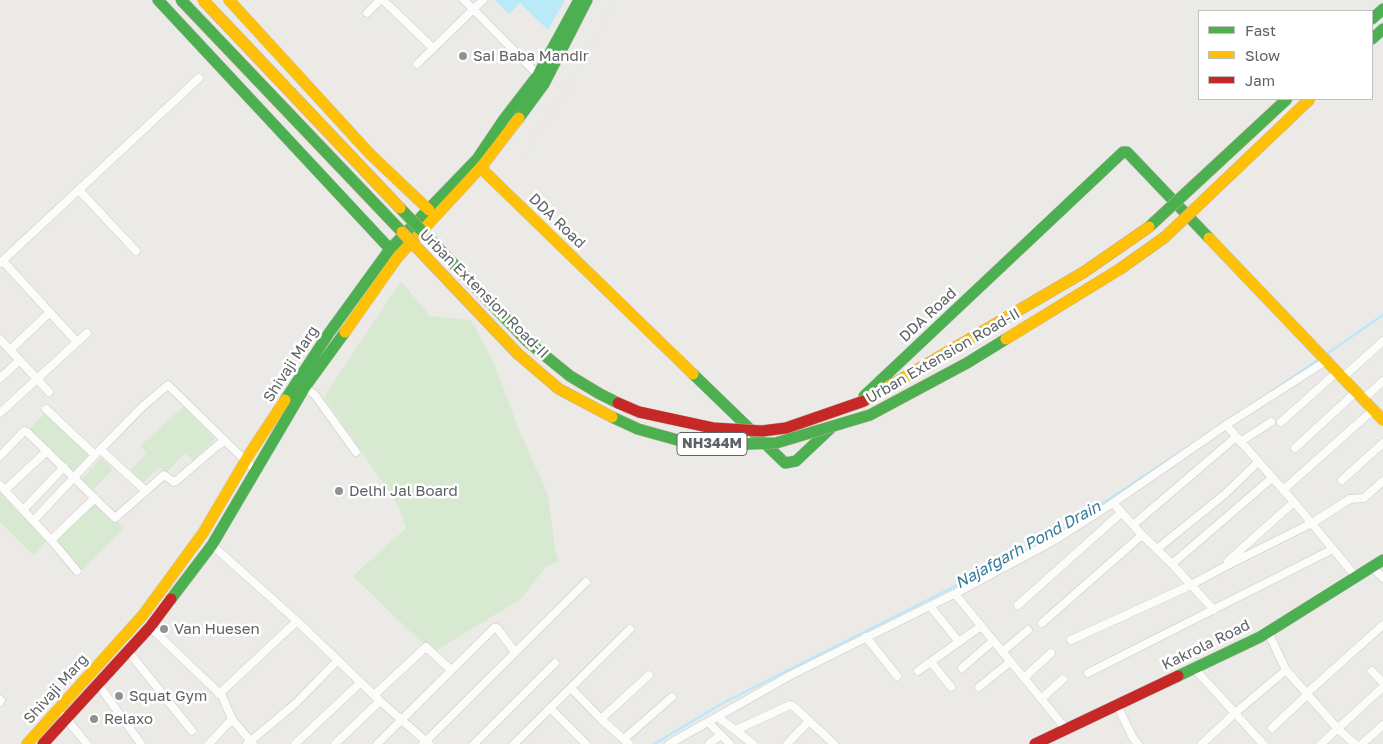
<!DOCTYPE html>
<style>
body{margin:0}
#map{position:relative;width:1383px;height:744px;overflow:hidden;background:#eceae7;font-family:"Golos Text",sans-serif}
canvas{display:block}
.legend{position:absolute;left:1198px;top:10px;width:175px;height:90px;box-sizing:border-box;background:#fff;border:1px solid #bec0c1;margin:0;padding:6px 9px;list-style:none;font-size:15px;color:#5c6265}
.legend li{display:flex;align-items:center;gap:10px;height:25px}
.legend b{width:25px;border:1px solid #bec0c1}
</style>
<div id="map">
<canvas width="1383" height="744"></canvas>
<ul class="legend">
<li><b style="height:6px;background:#4caf50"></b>Fast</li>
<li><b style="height:6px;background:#ffc107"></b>Slow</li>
<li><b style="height:6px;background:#c62828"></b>Jam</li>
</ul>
</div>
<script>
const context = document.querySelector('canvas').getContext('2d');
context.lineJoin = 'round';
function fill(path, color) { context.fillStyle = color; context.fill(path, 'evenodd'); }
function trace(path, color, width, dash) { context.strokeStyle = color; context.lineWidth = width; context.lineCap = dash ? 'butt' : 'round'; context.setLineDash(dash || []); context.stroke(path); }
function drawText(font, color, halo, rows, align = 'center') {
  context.font = font + ' "Golos Text",sans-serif'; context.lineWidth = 5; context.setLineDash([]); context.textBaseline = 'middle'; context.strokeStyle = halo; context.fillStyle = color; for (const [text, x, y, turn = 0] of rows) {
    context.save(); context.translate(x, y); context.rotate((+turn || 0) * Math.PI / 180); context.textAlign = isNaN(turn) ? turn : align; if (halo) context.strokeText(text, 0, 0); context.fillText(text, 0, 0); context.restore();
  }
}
fill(new Path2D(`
 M 401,281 L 430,316 L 471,320 L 495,366 L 519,430 L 548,495 L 555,549 L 559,562 L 546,566 L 521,599 L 435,651 L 421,642 L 353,576 L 406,528 L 398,505 L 324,397 Z
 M 184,406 L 215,439 L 193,461 L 185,453 L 166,473 L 160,467 L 141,484 L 129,472 L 147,453 L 140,446 Z
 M 45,413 L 90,455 L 72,473 L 28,430 Z
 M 101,458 L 113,469 L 93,490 L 82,479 Z
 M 0,489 L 47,540 L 34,556 L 0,522 Z
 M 92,500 L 124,528 L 79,573 L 48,542 Z`), '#d8e9d1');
fill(new Path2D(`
 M 494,0 L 565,0 L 548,30 L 520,3 L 509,14 Z`), '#bae9f8');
trace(new Path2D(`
 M 1325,355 L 1383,315
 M 1271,392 L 1321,358
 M 654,744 L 723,703 L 995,566 L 1085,515 L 1194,443`), '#bae9f8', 2.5);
const street = new Path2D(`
 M 383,0 L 433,48
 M 464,0 L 538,75
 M 367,13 L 380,0
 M 417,64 L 483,0
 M 79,190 L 136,251
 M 3,261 L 77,342
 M 0,263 L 199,78
 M 0,339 L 49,392
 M 10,350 L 50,312
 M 0,378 L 19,361
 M 1342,378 L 1383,341
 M 305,387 L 315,395 L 356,452
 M 1363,399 L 1383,381
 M 46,409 L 95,455
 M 0,413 L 87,333
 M 1281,422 L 1337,372
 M 1226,425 L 1294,502 L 1357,578
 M 1240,442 L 1271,422
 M 1295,448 L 1356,392
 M 101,450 L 146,491
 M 0,456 L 24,431 L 27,432 L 115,518 L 164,475 L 174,482 L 176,481 L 217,446 L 225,441
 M 1342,480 L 1383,443
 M 0,485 L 51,540 L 95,498
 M 5,490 L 47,451
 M 1283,490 L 1373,410
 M 1113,503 L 1142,535
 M 23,510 L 64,467
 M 33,521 L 95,455 L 142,407 L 168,385 L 255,470
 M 1133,525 L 1236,437
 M 51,540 L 77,571
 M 212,545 L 297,621 L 380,701 L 429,744
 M 1157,549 L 1225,494 L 1258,462
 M 1228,561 L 1294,502
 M 1172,564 L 1214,610
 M 1372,567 L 1383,578
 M 955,594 L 1066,729
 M 1018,605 L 1121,513
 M 930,606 L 959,642
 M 1042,623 L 1142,535 L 1172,564 L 1272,478
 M 150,627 L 222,696 L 232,719 L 253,744
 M 866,637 L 897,676
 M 1071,640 L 1187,587 L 1226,566 L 1312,523 L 1350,499 L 1364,498 L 1383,481
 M 128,651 L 192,731
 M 1002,652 L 1028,630
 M 931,662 L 951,687
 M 962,668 L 993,641
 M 1194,668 L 1263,744
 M 1286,670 L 1338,729 L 1355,744
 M 918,671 L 981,626
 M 1372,671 L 1383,683
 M 1088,673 L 1333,549
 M 1024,678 L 1051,653
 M 98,684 L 141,744
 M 979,687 L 1010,662
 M 571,688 L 601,719 L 629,744
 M 1307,693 L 1383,625
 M 219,694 L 297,621
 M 374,695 L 426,647 L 451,670
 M 1041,699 L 1063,679
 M 0,702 L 1,700
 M 1117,705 L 1133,738 L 1138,744
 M 550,708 L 586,744
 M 64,716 L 87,744
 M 718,717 L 753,744
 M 601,719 L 649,675
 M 708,722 L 730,744
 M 1272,728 L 1308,694
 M 736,730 L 790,705 L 793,706 L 834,744
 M 624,739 L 672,697
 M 209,744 L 232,719
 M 247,744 L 296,703 L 337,661
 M 295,744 L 360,683
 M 335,744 L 380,701
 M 377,744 L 494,628 L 497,628 L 515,652
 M 423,744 L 586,582
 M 474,744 L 555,663
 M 514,744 L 630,629
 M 669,744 L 791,675 L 962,590 L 1055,540 L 1113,503 L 1226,425 L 1326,361
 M 709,744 L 721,735
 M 787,744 L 809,721
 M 1202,744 L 1235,713 L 1286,670 L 1268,632
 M 1321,744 L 1383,687
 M 1362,744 L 1383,725`);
const fast = new Path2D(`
 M 158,0 L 390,249
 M 1372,19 L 1383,9
 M 1372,39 L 1383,29
 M 519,118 L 544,84 L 587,0
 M 693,374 L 785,463 L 796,461 L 831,428
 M 864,396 L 1123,152 L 1127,152 L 1209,238
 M 285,400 L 329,333 L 390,249 L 477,159 L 504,119 L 538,75 L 579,0
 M 171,599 L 212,545 L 305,387 L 345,332
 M 1178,676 L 1260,637 L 1383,560`);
const slow = new Path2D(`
 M 229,0 L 370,154 L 429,210
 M 482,166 L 485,172 L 693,374
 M 1209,238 L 1383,420
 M 345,332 L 397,258 L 482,166 L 519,118
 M 27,744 L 143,615 L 203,533 L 250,453 L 285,400`);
const jam = new Path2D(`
 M 43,744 L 150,627 L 171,599
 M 1035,744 L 1178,676`);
trace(street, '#c8c8c8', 9);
trace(fast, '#c7c8c8', 12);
trace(slow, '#c7c8c8', 12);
trace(jam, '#c7c8c8', 12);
trace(street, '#fcfcfb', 8);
trace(fast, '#4caf50', 11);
trace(slow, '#ffc107', 11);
trace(jam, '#c62828', 11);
trace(new Path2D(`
 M 521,159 L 584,63 L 614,0`), '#e3e2e2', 2.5, [1, 6]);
const fastBridge = new Path2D(`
 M 181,0 L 402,232
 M 400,208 L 527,341 L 570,376 L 600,394 L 618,403
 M 1149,227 L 1287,99
 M 612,417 L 638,429 L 681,441 L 721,445 L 776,443 L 870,415 L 967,363 L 1006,339`);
const slowBridge = new Path2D(`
 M 203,0 L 400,208
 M 402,232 L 518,354 L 559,389 L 612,417
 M 1006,339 L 1120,269 L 1165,237 L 1310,99
 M 864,401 L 1084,272 L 1149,227`);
const jamBridge = new Path2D(`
 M 618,403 L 639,412 L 713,428 L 762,431 L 786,428 L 864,401`);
trace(fastBridge, '#c4ac93', 12, []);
trace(slowBridge, '#c4ac93', 12, []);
trace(jamBridge, '#c4ac93', 12, []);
trace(fastBridge, '#4caf50', 11);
trace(slowBridge, '#ffc107', 11);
trace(jamBridge, '#c62828', 11);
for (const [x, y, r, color] of [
 [463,56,5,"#8e9292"],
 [339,491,5,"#8e9292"],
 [164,629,5,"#8e9292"],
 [119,696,5,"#8e9292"],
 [94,719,5,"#8e9292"]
]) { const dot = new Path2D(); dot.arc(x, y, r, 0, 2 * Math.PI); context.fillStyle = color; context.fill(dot); trace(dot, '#fff', 2); }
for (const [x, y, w] of [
 [712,444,70]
]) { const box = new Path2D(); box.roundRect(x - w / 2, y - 11.5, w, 23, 4); context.fillStyle = '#fff'; context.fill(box); trace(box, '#5c6265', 1); }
drawText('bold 14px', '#5c6265', null, [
 ["NH344M",712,444]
]);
drawText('15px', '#5c6265', '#fff', [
 ["Sai Baba Mandir",473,56],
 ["Delhi Jal Board",349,491],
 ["Van Huesen",174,629],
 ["Squat Gym",129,696],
 ["Relaxo",104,719]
], 'left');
drawText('15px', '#5c6265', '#fff', [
 ["DDA Road",557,221,44],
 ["Urban Extension Road-II",484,294,45],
 ["DDA Road",928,315,-43],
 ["Urban Extension Road-II",943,356,-30],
 ["Shivaji Marg",291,364,-57],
 ["Kakrola Road",1206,645,-26],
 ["Shivaji Marg",56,689,-48]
]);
drawText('italic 16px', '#347a9b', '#fff', [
 ["Najafgarh Pond Drain",1028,545,-29]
]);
</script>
